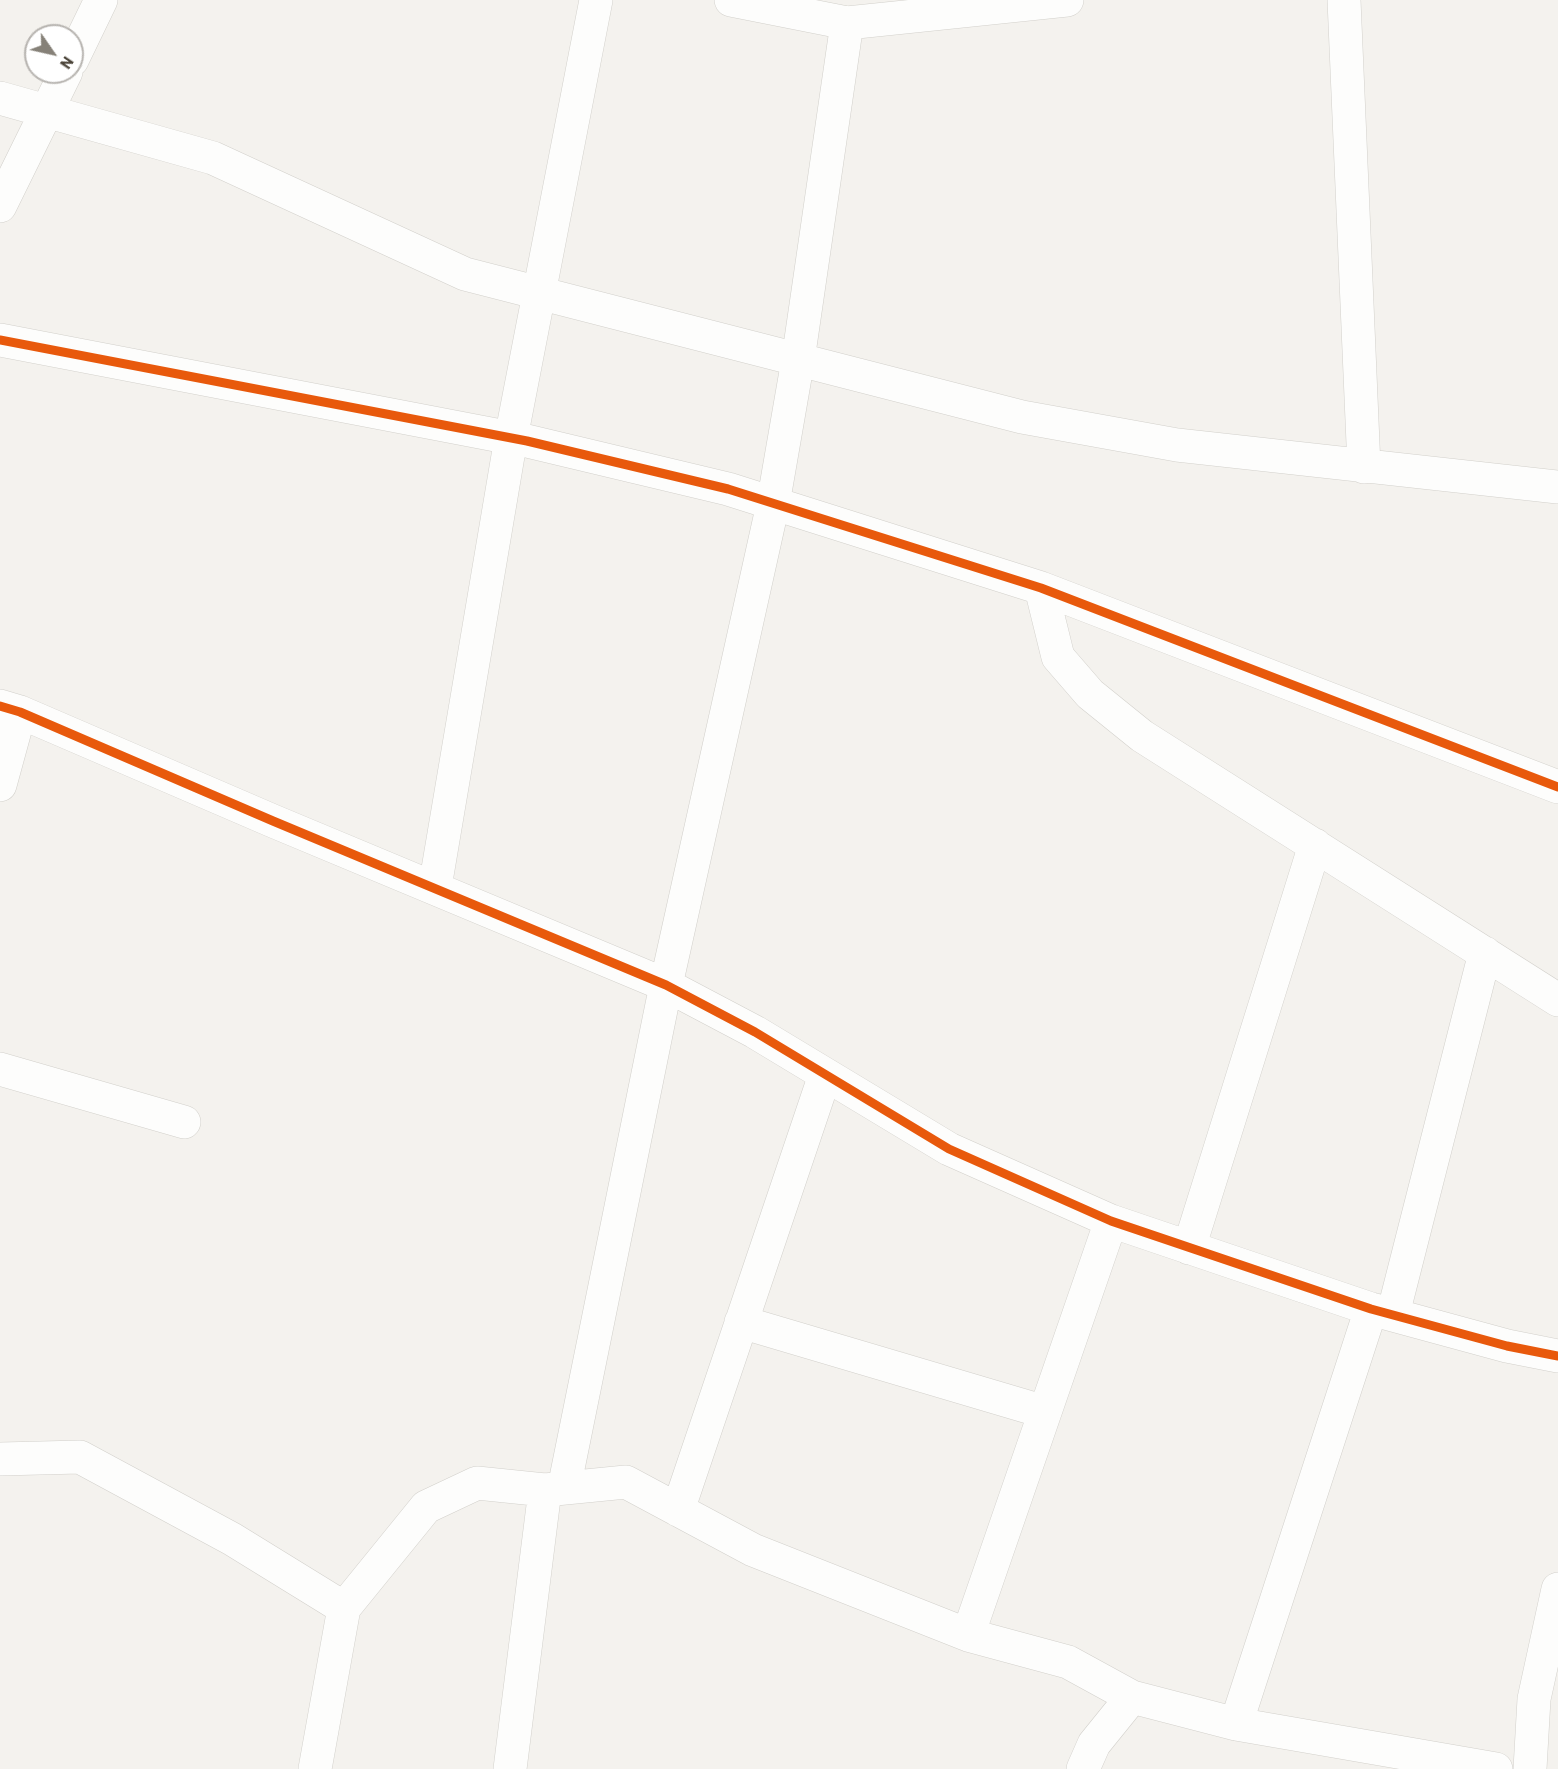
<!DOCTYPE html>
<style>
body{margin:0}
#map{position:relative;width:1558px;height:1769px;overflow:hidden;background:#f4f2ee;font-family:Barlow,sans-serif}
canvas{display:block}
.north{position:absolute;left:24px;top:24px;width:60px;height:60px;box-sizing:border-box;background:#fff;border:2px solid #b7b4b0;border-radius:50%;rotate:124deg;font-size:16px;font-weight:700;line-height:24px;text-align:center;color:#4b4439}
.north::after{content:'';display:block;margin:auto;width:21px;height:27px;background:#868178;clip-path:polygon(50% 0,100% 100%,50% 72%,0 100%)}
</style>
<div id="map">
<canvas width="1558" height="1769"></canvas>
<div class="north">N</div>
</div>
<script>
const context = document.querySelector('canvas').getContext('2d');
context.lineJoin = 'round';
function trace(path, color, width, dash) { context.strokeStyle = color; context.lineWidth = width; context.lineCap = dash ? 'butt' : 'round'; context.setLineDash(dash || []); context.stroke(path); }
const minor = new Path2D(`
 M 731,0 L 847,23 L 1067,0
 M 1344,0 L 1364,467
 M 72,60 L 101,0
 M 0,98 L 213,158 L 465,274 L 1022,417 L 1177,445 L 1558,487
 M 0,206 L 66,72
 M 0,340 L 527,441 L 728,489 L 1041,588 L 1558,787
 M 1041,588 L 1058,657 L 1090,694 L 1142,736 L 1558,1000
 M 0,706 L 20,712 L 273,821 L 666,985 L 755,1032 L 949,1149 L 1111,1221 L 1371,1309 L 1507,1346 L 1558,1356
 M 0,785 L 20,712
 M 435,887 L 511,438 L 596,0
 M 0,1069 L 184,1122
 M 1111,1221 L 968,1635 L 1068,1662 L 1132,1697 L 1236,1724 L 1496,1769
 M 1189,1248 L 1315,845
 M 1393,1314 L 1485,953
 M 741,1322 L 1045,1412
 M 0,1459 L 80,1457 L 232,1539 L 344,1608
 M 564,1488 L 666,985 L 773,504 L 798,360 L 847,23
 M 678,1510 L 825,1075
 M 1236,1724 L 1371,1309
 M 315,1769 L 344,1608 L 426,1507 L 477,1483 L 545,1490 L 626,1482 L 753,1550 L 968,1635
 M 510,1769 L 545,1490
 M 1083,1769 L 1094,1744 L 1132,1697
 M 1530,1769 L 1534,1699 L 1558,1589`);
trace(minor, '#d2d0cb', 34);
trace(minor, '#fdfdfc', 33);
trace(new Path2D(`
 M 0,340 L 527,441 L 728,489 L 1041,588 L 1558,787
 M 0,706 L 20,712 L 273,821 L 666,985 L 755,1032 L 949,1149 L 1111,1221 L 1371,1309 L 1507,1346 L 1558,1356`), '#e8590c', 9);
</script>
